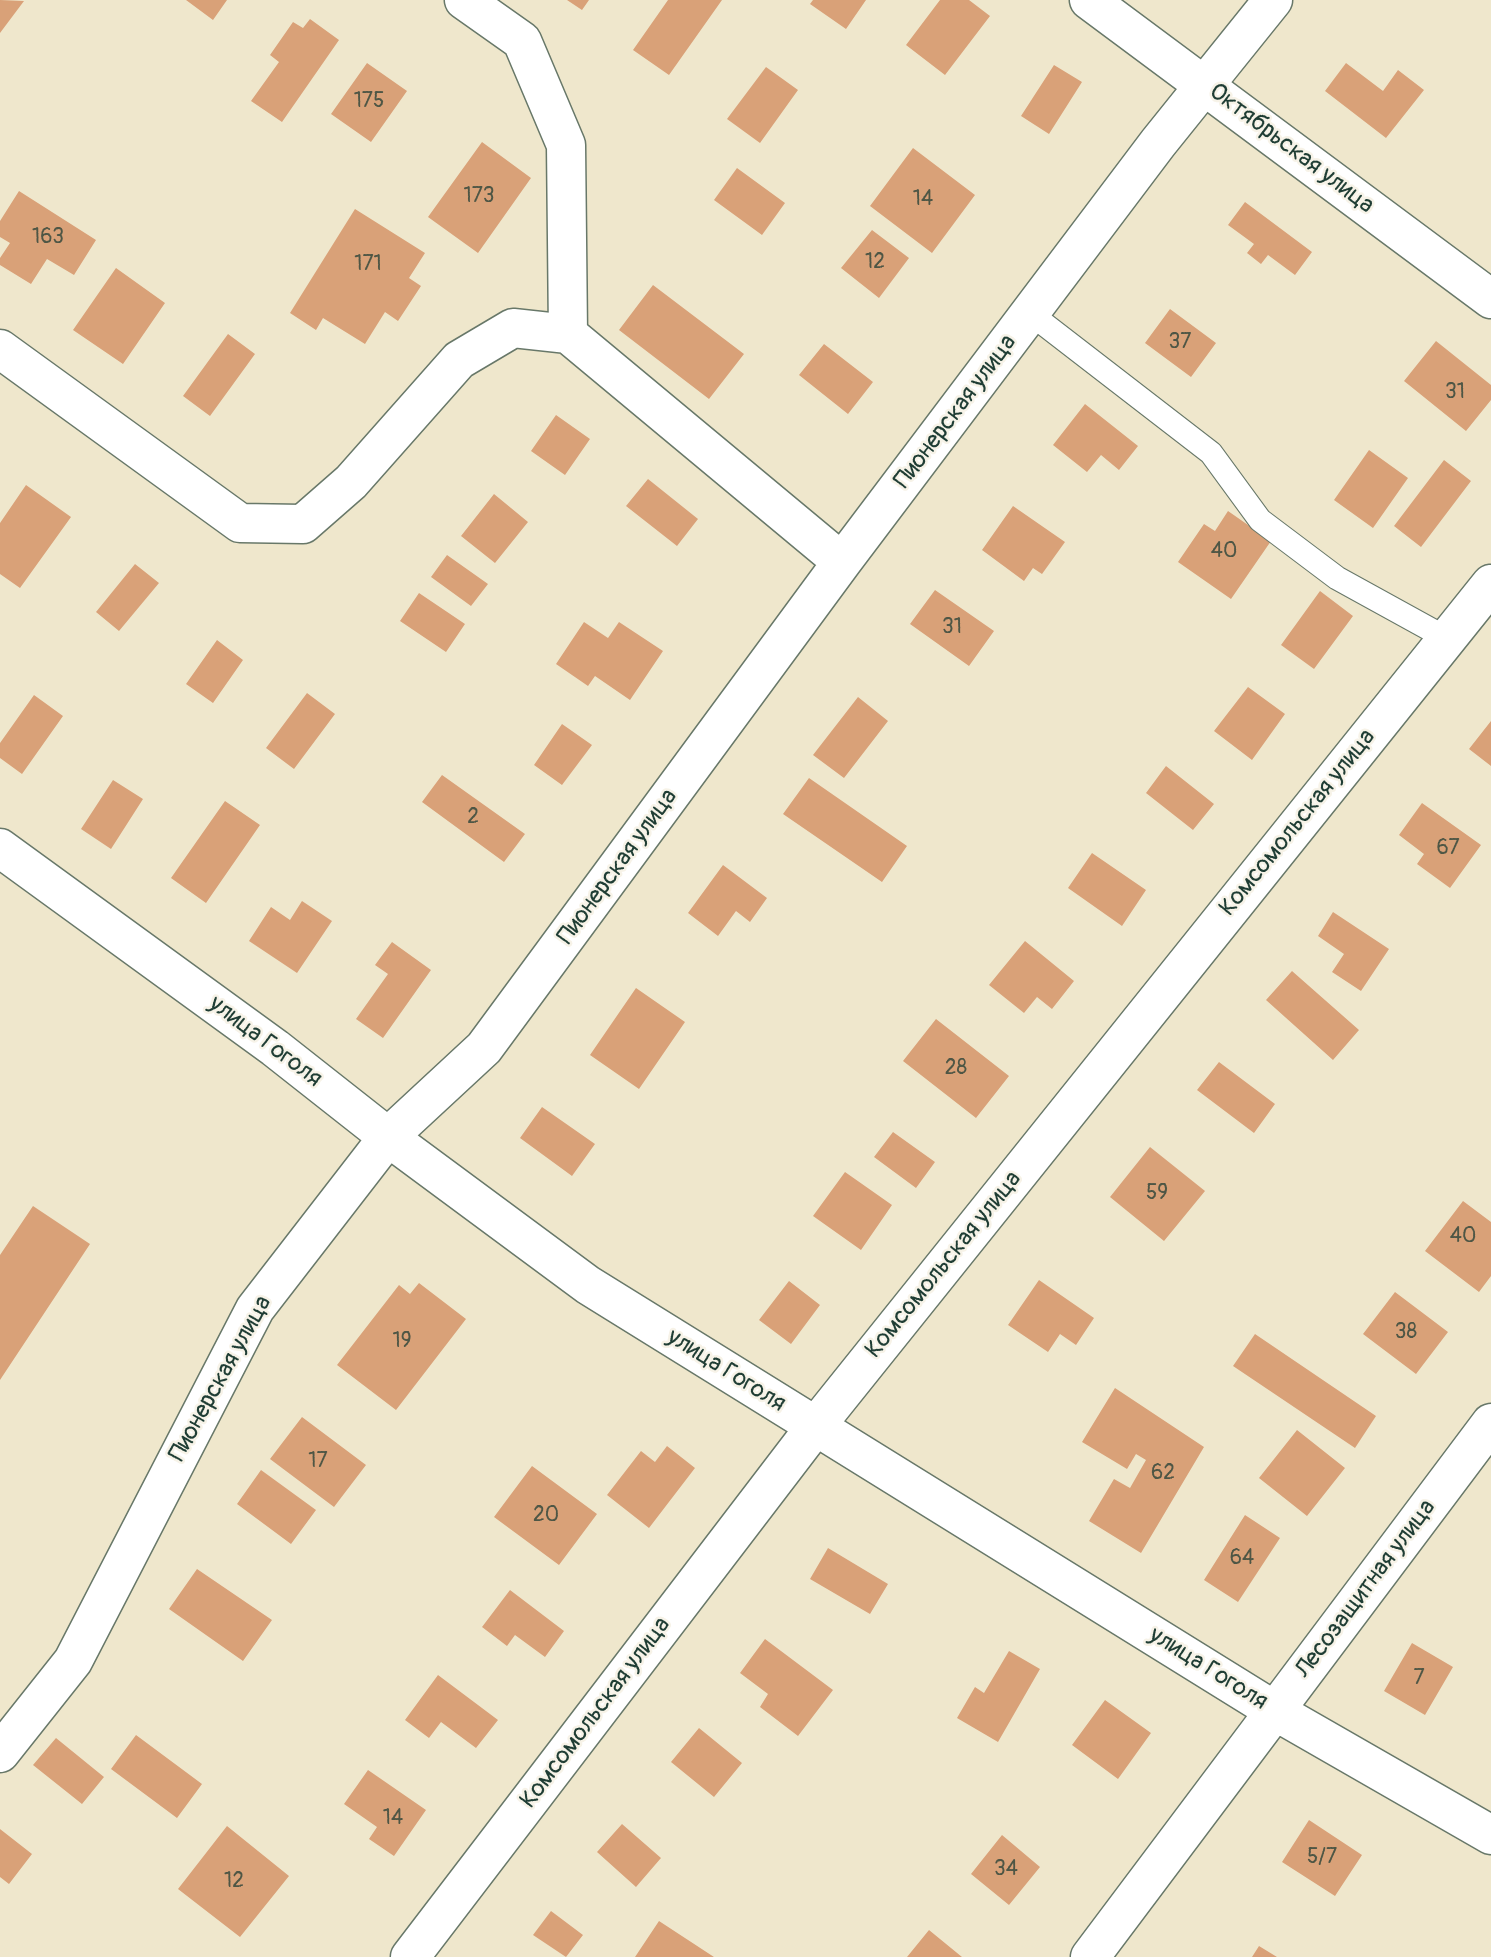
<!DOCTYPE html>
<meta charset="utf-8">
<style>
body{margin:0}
canvas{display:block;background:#efe7cc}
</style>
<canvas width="1491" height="1957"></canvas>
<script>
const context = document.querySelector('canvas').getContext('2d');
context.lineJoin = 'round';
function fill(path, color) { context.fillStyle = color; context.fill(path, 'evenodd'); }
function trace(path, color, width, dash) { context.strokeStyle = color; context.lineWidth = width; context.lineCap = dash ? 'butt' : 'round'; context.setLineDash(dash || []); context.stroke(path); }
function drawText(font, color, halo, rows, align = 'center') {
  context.font = font + ' Pangolin,sans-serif'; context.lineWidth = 5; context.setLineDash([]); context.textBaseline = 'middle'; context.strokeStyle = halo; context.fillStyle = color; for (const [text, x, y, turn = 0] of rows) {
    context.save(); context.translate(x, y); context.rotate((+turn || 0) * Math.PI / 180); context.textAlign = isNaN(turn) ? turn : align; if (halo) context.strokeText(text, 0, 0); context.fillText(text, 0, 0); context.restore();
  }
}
fill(new Path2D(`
 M 0,0 L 24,1 L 0,33 Z
 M 186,0 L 227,0 L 213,20 Z
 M 567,0 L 589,0 L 582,10 Z
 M 668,0 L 722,0 L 669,75 L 633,50 Z
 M 813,0 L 866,0 L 846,29 L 810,4 Z
 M 940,0 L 969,0 L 990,16 L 945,75 L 906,45 Z
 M 310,19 L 339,40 L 282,122 L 251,101 L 279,62 L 270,55 L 293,22 L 303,28 Z
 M 367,63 L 407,91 L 371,142 L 331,114 Z
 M 1346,63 L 1383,91 L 1398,70 L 1424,90 L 1386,138 L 1325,91 Z
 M 1054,65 L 1082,82 L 1049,134 L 1021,116 Z
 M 766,67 L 798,90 L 760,143 L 727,119 Z
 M 482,142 L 531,178 L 478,253 L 428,217 Z
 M 913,148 L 975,195 L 932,253 L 870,206 Z
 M 737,168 L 785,203 L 762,235 L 714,200 Z
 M 19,191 L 96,240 L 74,275 L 47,259 L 31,284 L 0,265 L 0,258 L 10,243 L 0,237 L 0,221 Z
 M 1245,202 L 1312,252 L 1295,275 L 1268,255 L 1261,264 L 1247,253 L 1254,244 L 1228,225 Z
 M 355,209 L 425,253 L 409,278 L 421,286 L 398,321 L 385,312 L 365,344 L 323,318 L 316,330 L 290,313 Z
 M 872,230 L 909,258 L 879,298 L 841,268 Z
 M 116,268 L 165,303 L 123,364 L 73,330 Z
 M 653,285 L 744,354 L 709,399 L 619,330 Z
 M 1170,309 L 1216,343 L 1191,377 L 1145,343 Z
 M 228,334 L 255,354 L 210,416 L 183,396 Z
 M 1436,341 L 1491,385 L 1491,400 L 1466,431 L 1404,381 Z
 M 824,344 L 873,382 L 848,414 L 799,375 Z
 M 1085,404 L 1138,446 L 1119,470 L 1101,455 L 1087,472 L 1053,445 Z
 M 556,415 L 590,439 L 565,475 L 531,451 Z
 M 1369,450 L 1408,478 L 1373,528 L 1334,500 Z
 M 1444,460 L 1471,481 L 1421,547 L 1394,526 Z
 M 648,479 L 698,519 L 677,546 L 626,506 Z
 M 26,485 L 71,517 L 20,588 L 0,574 L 0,523 Z
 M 494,494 L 528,522 L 495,563 L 461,536 Z
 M 1013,506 L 1065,542 L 1042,574 L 1033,568 L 1024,581 L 982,550 Z
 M 1228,511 L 1271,541 L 1231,599 L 1178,562 L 1204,524 L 1215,531 Z
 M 447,555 L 488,584 L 471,606 L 431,577 Z
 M 135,564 L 159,583 L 119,631 L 96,612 Z
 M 935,590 L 994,631 L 969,666 L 910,624 Z
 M 1320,591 L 1353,616 L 1314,669 L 1281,645 Z
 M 419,593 L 465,624 L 446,652 L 400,621 Z
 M 584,622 L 608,638 L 619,622 L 663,651 L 630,700 L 595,676 L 588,686 L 556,664 Z
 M 217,640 L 243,660 L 213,703 L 186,684 Z
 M 1248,687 L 1285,714 L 1252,760 L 1214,731 Z
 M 307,693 L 335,714 L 294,769 L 266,748 Z
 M 34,695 L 63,716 L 22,774 L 0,758 L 0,743 Z
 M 858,697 L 888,721 L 844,778 L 813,755 Z
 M 1491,721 L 1491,766 L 1469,749 Z
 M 562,724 L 592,745 L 562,785 L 534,765 Z
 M 1166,766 L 1214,804 L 1193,830 L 1146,793 Z
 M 442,775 L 525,834 L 504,862 L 422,802 Z
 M 809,778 L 907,846 L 882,882 L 783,814 Z
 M 113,780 L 143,799 L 111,849 L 81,829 Z
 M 225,801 L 260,825 L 206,903 L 171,878 Z
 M 1422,803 L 1481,845 L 1450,888 L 1417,864 L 1424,854 L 1399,835 Z
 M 1092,853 L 1146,890 L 1122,926 L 1068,888 Z
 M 723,865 L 767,898 L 750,922 L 736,911 L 718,936 L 688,913 Z
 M 302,901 L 332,921 L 297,973 L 249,941 L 271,907 L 290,920 Z
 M 1333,912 L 1389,949 L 1361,991 L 1332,972 L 1344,954 L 1318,936 Z
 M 1025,941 L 1074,981 L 1052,1009 L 1037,997 L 1024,1013 L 989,985 Z
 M 392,942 L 431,970 L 383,1038 L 356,1019 L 388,974 L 375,965 Z
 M 1292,971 L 1359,1030 L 1333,1060 L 1266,1000 Z
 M 636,988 L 685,1022 L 639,1089 L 590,1055 Z
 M 936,1019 L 1009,1076 L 976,1118 L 903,1061 Z
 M 1219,1062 L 1275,1104 L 1254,1133 L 1197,1090 Z
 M 542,1107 L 595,1144 L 572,1176 L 520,1138 Z
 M 893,1132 L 935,1162 L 916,1188 L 874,1157 Z
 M 1150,1147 L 1205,1191 L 1164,1241 L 1110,1197 Z
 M 845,1172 L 892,1205 L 861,1250 L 813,1216 Z
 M 1463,1201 L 1491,1222 L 1491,1276 L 1479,1292 L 1425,1251 Z
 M 33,1206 L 90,1244 L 0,1380 L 0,1255 Z
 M 1039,1280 L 1094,1318 L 1076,1345 L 1060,1334 L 1048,1352 L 1008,1325 Z
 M 789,1281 L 820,1305 L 791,1344 L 759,1320 Z
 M 419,1283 L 466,1319 L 396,1410 L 337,1365 L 399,1285 L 410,1294 Z
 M 1395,1292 L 1448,1332 L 1416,1374 L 1363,1334 Z
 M 1255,1334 L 1376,1416 L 1355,1448 L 1233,1366 Z
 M 1115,1388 L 1204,1447 L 1141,1553 L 1089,1521 L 1114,1479 L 1130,1488 L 1146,1460 L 1136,1454 L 1127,1469 L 1082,1442 Z
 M 302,1417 L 366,1465 L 334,1507 L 270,1459 Z
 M 1297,1430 L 1345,1468 L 1307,1516 L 1259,1478 Z
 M 667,1446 L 695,1468 L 649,1528 L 607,1495 L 641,1451 L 655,1462 Z
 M 532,1466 L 597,1514 L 559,1565 L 494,1517 Z
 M 261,1470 L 316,1510 L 291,1544 L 237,1504 Z
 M 1245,1515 L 1280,1538 L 1238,1602 L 1204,1580 Z
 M 828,1548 L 888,1584 L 870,1614 L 810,1579 Z
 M 197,1569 L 272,1620 L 243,1661 L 169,1609 Z
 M 510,1590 L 564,1631 L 545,1657 L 515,1635 L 507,1646 L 482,1627 Z
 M 765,1639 L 833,1690 L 798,1736 L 760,1707 L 768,1694 L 740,1673 Z
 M 1412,1643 L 1453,1667 L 1425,1715 L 1384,1691 Z
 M 1009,1651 L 1040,1669 L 998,1742 L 957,1718 L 975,1687 L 984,1693 Z
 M 438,1675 L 498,1720 L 476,1748 L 441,1722 L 429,1738 L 405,1720 Z
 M 1105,1700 L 1151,1733 L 1118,1779 L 1072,1745 Z
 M 699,1728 L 742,1763 L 714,1797 L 671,1762 Z
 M 136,1735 L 202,1784 L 177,1818 L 111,1769 Z
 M 56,1738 L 104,1777 L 82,1804 L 33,1765 Z
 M 368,1770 L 426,1810 L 394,1856 L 369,1839 L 377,1827 L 344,1804 Z
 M 1309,1820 L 1362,1855 L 1335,1896 L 1282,1862 Z
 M 622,1824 L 661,1858 L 636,1887 L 597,1852 Z
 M 227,1826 L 289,1876 L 240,1937 L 178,1889 Z
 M 0,1829 L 32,1854 L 9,1884 L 0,1877 Z
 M 1002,1835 L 1040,1867 L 1009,1905 L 971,1874 Z
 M 551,1911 L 583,1935 L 566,1957 L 533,1935 Z
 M 659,1921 L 714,1957 L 635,1957 Z
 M 929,1930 L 962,1957 L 907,1957 Z
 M 1259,1946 L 1277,1957 L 1252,1957 Z`), '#d9a178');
const lane = new Path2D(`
 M 1031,314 L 1211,453 L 1260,520 L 1337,578 L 1446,638`);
const street = new Path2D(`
 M 464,0 L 522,41 L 566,145 L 568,334
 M 0,349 L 240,523 L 303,524 L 351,482 L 459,360 L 513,328 L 568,334 L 842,562
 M 0,848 L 275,1048 L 388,1137 L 588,1285 L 1275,1711 L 1491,1835
 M 0,1753 L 73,1661 L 255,1309 L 388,1137 L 484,1048 L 842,562 L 1158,143 L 1273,0
 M 410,1957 L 815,1427 L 1491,584
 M 1090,1957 L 1491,1423`);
const secondary = new Path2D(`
 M 1089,0 L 1491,299`);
trace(lane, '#687869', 25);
trace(street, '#687869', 41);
trace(secondary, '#687869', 41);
trace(lane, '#fff', 23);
trace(street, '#fff', 38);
trace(secondary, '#fff', 38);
drawText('21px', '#4e5645', null, [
 ["175",369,102],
 ["173",479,197],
 ["14",923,200],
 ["163",48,238],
 ["12",875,263],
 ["171",368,265],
 ["37",1180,343],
 ["31",1455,393],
 ["40",1224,552],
 ["31",952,628],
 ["2",473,818],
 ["67",1448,849],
 ["28",956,1069],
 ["59",1157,1194],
 ["40",1463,1237],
 ["38",1406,1333],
 ["19",402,1342],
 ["17",318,1462],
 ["62",1163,1474],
 ["20",546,1516],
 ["64",1242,1559],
 ["7",1419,1679],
 ["14",393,1819],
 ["5/7",1322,1858],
 ["34",1006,1870],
 ["12",234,1882]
]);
drawText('24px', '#1f3d34', '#f7f3e8', [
 ["Октябрьская улица",1291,149,37],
 ["Пионерская улица",956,412,-53],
 ["Комсомольская улица",1298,823,-51],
 ["Пионерская улица",618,867,-54],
 ["улица Гоголя",265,1042,37],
 ["Комсомольская улица",944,1265,-51],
 ["улица Гоголя",726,1371,32],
 ["Пионерская улица",221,1379,-61],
 ["Лесозащитная улица",1366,1589,-53],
 ["улица Гоголя",1208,1669,32],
 ["Комсомольская улица",596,1713,-53]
]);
</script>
